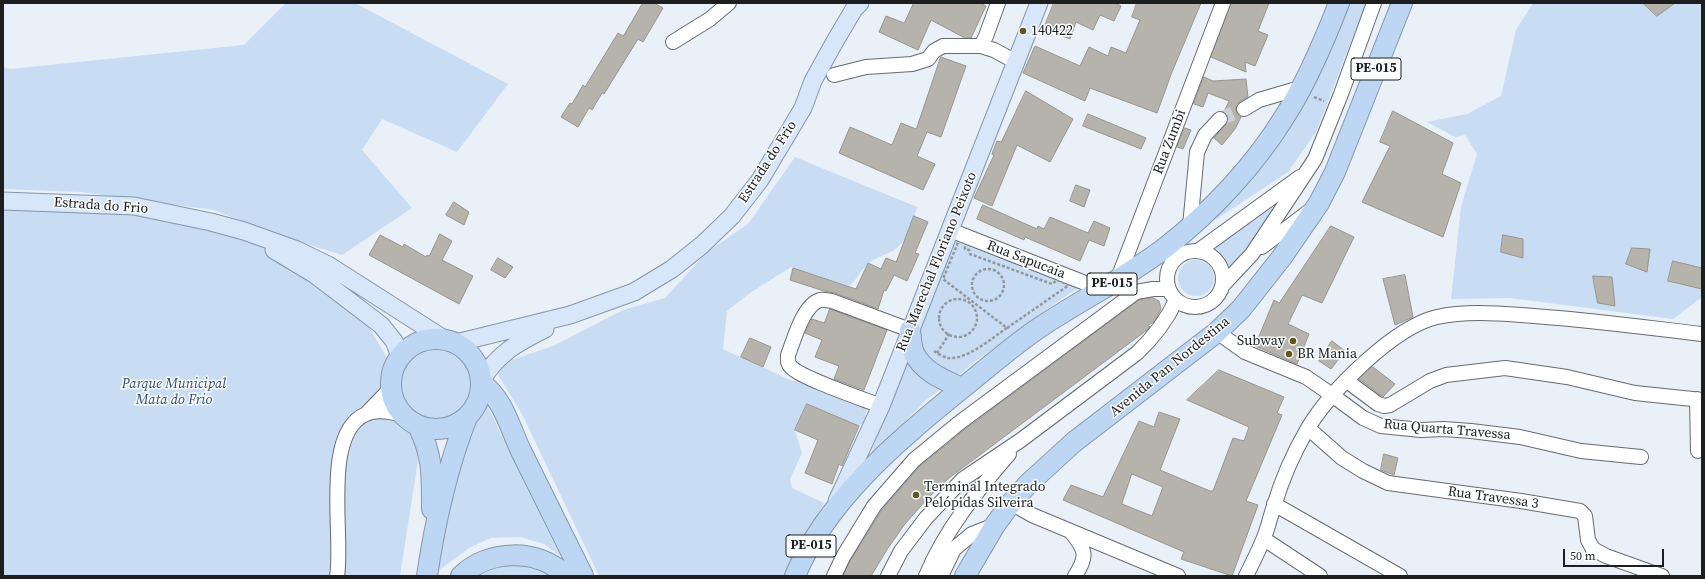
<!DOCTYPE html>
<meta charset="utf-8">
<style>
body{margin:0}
#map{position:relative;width:1705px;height:579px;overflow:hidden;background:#eaf0f7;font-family:"Source Serif 4",serif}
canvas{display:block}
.frame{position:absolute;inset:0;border:4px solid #1c1e20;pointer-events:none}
.scale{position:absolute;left:1563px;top:549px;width:101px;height:18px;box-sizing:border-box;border:2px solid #1c1e20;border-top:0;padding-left:5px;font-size:12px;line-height:14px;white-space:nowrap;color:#1c1e20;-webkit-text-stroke:3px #fbfdfe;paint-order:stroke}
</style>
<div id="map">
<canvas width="1705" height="579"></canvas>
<div class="frame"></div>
<div class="scale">50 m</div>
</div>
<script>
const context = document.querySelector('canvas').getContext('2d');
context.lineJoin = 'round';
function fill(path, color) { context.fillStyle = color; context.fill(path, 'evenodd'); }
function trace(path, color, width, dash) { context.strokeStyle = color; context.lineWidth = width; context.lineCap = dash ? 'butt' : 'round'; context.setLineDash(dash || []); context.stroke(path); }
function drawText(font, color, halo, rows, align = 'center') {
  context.font = font + ' "Source Serif 4",serif'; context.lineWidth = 3; context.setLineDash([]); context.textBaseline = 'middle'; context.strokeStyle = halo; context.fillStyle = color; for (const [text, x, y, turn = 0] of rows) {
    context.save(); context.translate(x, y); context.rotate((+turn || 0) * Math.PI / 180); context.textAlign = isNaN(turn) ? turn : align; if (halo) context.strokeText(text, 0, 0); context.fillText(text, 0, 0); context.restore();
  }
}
fill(new Path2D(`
 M 286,3 L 355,3 L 508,84 L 457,152 L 382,119 L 362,150 L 412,208 L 342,255 L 274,234 L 214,210 L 80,192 L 3,189 L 3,67 L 10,69 L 244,45 Z
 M 1346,3 L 1366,3 L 1316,132 L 1288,172 L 1198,231 L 1241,184 Z
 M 1533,3 L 1702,3 L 1702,297 L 1673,319 L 1510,298 L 1451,299 L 1461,207 L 1477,154 L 1465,135 L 1455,137 L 1427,122 L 1467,114 L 1501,96 L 1516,30 Z
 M 795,157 L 917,207 C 913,221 907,242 894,250 C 886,255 876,257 869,263 C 861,269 857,280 849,286 L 791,267 L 750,293 L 727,311 L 723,349 L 792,381 L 810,381 L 867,406 L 864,423 L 859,426 L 807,404 L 795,430 L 802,453 L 790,479 L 792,488 L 824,503 L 793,560 L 785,576 L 599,576 L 523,416 L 498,375 L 505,362 L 553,346 L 623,310 L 665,298 L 707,252 L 748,224 Z
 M 1291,189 L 1227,275 C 1224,262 1217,254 1205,248 Z
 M 3,196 L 61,199 L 244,231 L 363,317 L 393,368 L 391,382 L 348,419 L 338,441 L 331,477 L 333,515 L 333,576 L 3,576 Z
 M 956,237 L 1082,286 L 1064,297 L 976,361 L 925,401 L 869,459 L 908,349 Z
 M1178 278a18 18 0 1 1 36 0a18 18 0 1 1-36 0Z
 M401 385a35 35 0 1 1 70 0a35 35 0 1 1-70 0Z
 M 486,403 L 560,556 L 544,544 L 520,537 L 491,538 L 469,548 L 435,573 L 443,518 L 476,420 Z
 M 369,415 L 398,419 L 410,427 L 420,447 L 400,576 L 339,576 L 341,481 L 351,438 Z
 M 490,563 L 529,566 L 554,576 L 465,576 Z`), '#c8dcf3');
const building = new Path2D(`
 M 643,3 L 654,3 L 663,8 L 643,42 L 638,39 L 604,94 L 602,93 L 592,110 L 589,108 L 578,127 L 561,117 L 570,103 L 572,104 L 583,85 L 585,87 L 618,33 L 623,36 Z
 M 914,3 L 980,3 L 986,6 L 971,38 L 965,38 L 931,20 L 918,50 L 879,32 L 886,16 L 904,23 Z
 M 1054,3 L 1115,3 L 1121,6 L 1114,21 L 1100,15 L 1093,30 L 1076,22 L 1070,39 L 1044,28 Z
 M 1137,3 L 1201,3 L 1172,72 L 1157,113 L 1090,88 L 1085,101 L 1023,73 L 1035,46 L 1080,66 L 1089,47 L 1108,56 L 1111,47 L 1126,53 L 1140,20 L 1132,17 Z
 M 1231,3 L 1269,3 L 1258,31 L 1268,35 L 1255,66 L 1245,62 L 1246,72 L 1211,57 Z
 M 1643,3 L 1675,3 L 1657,16 Z
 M 941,57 L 966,66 L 941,137 L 927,132 L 917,156 L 935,164 L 923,190 L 839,153 L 850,127 L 892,145 L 901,123 L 916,129 Z
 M 1204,77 L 1213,81 L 1246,79 L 1248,97 L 1239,102 L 1236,109 L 1237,114 L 1241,117 L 1235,129 L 1222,145 L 1214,138 L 1228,121 L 1228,116 L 1224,112 L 1229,101 L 1208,93 L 1203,107 L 1194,104 Z
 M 1026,91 L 1073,119 L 1050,162 L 1017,145 L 992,206 L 974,198 L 994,155 L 992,154 L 997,141 L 1001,142 Z
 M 1393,111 L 1453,143 L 1442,174 L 1461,183 L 1443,237 L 1362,202 L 1390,146 L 1380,142 Z
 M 1088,114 L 1146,138 L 1141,149 L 1083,126 Z
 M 1185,128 L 1191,130 L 1183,149 L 1177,147 Z
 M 1076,185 L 1090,190 L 1084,207 L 1070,201 Z
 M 454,202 L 469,212 L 464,225 L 446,215 Z
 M 983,205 L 1037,229 L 1038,226 L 1044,229 L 1050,217 L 1088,233 L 1094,221 L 1110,228 L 1104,246 L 1089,240 L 1080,261 L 1025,237 L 1024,240 L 977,219 Z
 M 914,216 L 928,222 L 915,253 L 919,254 L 907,281 L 894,275 L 886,291 L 884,290 L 878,309 L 835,293 L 824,291 L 790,280 L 793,268 L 856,289 L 868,263 L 881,269 L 886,258 L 896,262 Z
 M 1331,226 L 1354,237 L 1322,303 L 1302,295 L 1288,324 L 1309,334 L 1297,364 L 1255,346 L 1274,300 L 1279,303 Z
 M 440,234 L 452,241 L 442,260 L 473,276 L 459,304 L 369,255 L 380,235 L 403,247 L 404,244 L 426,257 L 427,255 L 429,256 Z
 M 1503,235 L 1523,239 L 1523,258 L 1501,252 Z
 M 1632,248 L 1650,249 L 1647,272 L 1626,264 Z
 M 498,258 L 513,267 L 505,278 L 491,270 Z
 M 1673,261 L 1702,268 L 1702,289 L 1668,281 Z
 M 1405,275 L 1413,317 L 1395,325 L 1383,279 Z
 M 1593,276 L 1612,277 L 1615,306 L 1598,303 Z
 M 1153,298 L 1159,301 L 1161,309 L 1154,322 L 1148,325 L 1150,327 L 1147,330 L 949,478 L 927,499 L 905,524 L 888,548 L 871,576 L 843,576 L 850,561 L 881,511 L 920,466 L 964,430 L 1139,300 Z
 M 830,309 L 887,330 L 864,390 L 834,379 L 839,366 L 815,357 L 822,340 L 805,333 L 812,319 L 824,323 Z
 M 750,338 L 771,347 L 763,367 L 741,357 Z
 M 1332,341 L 1345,351 L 1331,369 L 1319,361 Z
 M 1373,367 L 1395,384 L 1383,397 L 1359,379 Z
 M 1219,370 L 1284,397 L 1277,413 L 1282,415 L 1246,501 L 1258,505 L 1232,576 L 1181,559 L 1184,552 L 1063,500 L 1071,485 L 1103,497 L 1139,421 L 1154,427 L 1159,412 L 1180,419 L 1160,470 L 1210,491 L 1213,491 L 1233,438 L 1244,441 L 1249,427 L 1187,400 ZM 1132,474 L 1163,487 L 1152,516 L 1122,504 Z
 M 807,404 L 859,426 L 842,466 L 839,464 L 832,484 L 805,473 L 818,440 L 795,430 Z
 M 1384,454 L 1398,458 L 1394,475 L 1381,470 Z`);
fill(building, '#b5b3ab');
trace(building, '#97958e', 1);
trace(new Path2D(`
 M 1220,119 L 1244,109`), '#cbd0d7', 14, [14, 7]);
const minor = new Path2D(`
 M 673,42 L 710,19 L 729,3
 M 981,46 L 986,36 L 998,3
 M 834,75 L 866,67 L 912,64 L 928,59 L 934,51 L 943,46 L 981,46 L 994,50 L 1016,62
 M 1244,109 L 1259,100 L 1300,88
 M 1190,226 L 1197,152 L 1205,135 L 1220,119
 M 950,230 L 1103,290
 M 1262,247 L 1308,212
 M1167 279a28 28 0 1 1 56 0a28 28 0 1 1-56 0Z
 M 1198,251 L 1300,177
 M 1117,281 L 1223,3
 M 1223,285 L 1252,254 L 1315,159 L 1341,94 L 1374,3
 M 1217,332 L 1245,352 L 1306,377 L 1332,395 L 1363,418 L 1381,426 L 1421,430 L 1444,429 L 1471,431 L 1520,437 L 1581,451 L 1641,457
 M 1347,381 L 1378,404 L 1384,406 L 1390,405 L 1430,381 L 1446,375 L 1505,368 L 1567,377 L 1635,393 L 1702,400
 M 1697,399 L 1698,451
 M 881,406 C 863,399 801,378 791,367 C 787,363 788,360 788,355 C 794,340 803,305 820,300 C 823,299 829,301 832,301 L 910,330
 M 367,413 L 391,388
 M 1308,428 L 1342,458 L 1363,471 L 1388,483 L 1521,501 L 1580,511 L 1585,516 L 1588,540 L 1593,549 L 1606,556 L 1662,576
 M 1011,503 L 1032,515 L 1178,576
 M 1274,504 L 1400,576
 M 1071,532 C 1086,550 1088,556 1075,576
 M 1264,539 L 1320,576
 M 337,576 C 344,538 321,433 366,414 C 376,409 392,412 403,415
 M 834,576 L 843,557 L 874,506 L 914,460 L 959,423 L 1136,292 L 1153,289 L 1168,289
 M 888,576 L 901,551 L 926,518 L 963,479 L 1021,440 L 1137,353 C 1154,337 1166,322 1176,300
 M 926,576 C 945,530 977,491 1009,454
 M 941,576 L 954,549 L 972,534 L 995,525
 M 1246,576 C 1252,564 1258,552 1263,540 C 1268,529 1270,517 1274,506 C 1282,479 1294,452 1308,428 C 1330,391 1394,327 1437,317 C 1464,311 1494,313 1521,315 C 1582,319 1642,327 1702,334`);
const major = new Path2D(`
 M 3,201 L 134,206 L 211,222 L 244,231 L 297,250 L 328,265 L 444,339
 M 274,250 L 314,274 L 381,325 L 394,341 L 400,356
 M 456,343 L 570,315 L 634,292 L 672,269 L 702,245 L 732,216 L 760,180 L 803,108 L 813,81 L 834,43 L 854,9 L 860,3
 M 481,381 C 498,353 517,343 545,329
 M 837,501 L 881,406 L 1039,3`);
const highway = new Path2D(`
 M 910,330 C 911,337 911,346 914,353 C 923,372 944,380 962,388
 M391 384a45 45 0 1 1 90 0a45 45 0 1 1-90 0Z
 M 481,383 C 504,399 510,429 522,453 C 542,494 563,535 583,576
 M 418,426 C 433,455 432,477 432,509
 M 427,576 C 435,522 447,468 467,417
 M 461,576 C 488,549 539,548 566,576
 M 795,576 C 826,501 898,440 960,390 C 985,370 1010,348 1036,330 C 1078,301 1125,279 1166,247 C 1211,212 1255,165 1285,116 C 1306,84 1325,39 1339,3
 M 965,576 L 995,525 L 1011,503 L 1028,484 L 1074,442 L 1217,332 L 1241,309 L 1282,257 L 1319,203 L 1335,172 L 1402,3`);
trace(minor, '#666b71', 16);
trace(major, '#8596aa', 19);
trace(highway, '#8596aa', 22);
trace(new Path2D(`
 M 1314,97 L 1324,101
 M 959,240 L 965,243 L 965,249 L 969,250 L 970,254 L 1052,284 L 1057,280 L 1069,285 L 1007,328 L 943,279 Z
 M972 285a16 16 0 1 1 32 0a16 16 0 1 1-32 0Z
 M939 318a19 19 0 1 1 38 0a19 19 0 1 1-38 0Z
 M 934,351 C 938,354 944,357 948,358 C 967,360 992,338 1007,328
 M 937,353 L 949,334`), '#92979b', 2.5, [3, 2]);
trace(minor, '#fff', 14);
trace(major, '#d7e6f8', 17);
trace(highway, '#bdd6f4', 20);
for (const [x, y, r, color] of [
 [1023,31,4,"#625522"],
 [1293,341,4,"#625522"],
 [1289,354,4,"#625522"],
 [916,495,4,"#625522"]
]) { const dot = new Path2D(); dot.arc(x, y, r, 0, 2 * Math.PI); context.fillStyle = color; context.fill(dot); trace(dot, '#fbfdfe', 1.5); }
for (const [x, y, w] of [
 [1376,69,50],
 [1112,284,50],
 [811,546,50]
]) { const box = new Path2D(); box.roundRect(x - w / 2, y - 11, w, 22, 3); context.fillStyle = '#fbfdfe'; context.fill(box); trace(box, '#1c1e20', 1); }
drawText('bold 13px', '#1c1e20', null, [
 ["PE-015",1376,69],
 ["PE-015",1112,284],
 ["PE-015",811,546]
]);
drawText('14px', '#1c1e20', '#fbfdfe', [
 ["140422",1031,31],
 ["Subway",1285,341,"right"],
 ["BR Mania",1297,354],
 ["Terminal Integrado",924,487],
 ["Pelópidas Silveira",924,503]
], 'left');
drawText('14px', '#1c1e20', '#fbfdfe', [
 ["Rua Zumbi",1170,142,-69],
 ["Estrada do Frio",768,162,-57],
 ["Estrada do Frio",101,206,4],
 ["Rua Sapucaia",1026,260,21],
 ["Rua Marechal Floriano Peixoto",937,262,-68],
 ["Avenida Pan Nordestina",1170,367,-39],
 ["Rua Quarta Travessa",1447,430,5],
 ["Rua Travessa 3",1493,498,8]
]);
drawText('italic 14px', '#2e4d72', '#fbfdfe', [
 ["Parque Municipal",174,384],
 ["Mata do Frio",174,400]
]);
</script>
